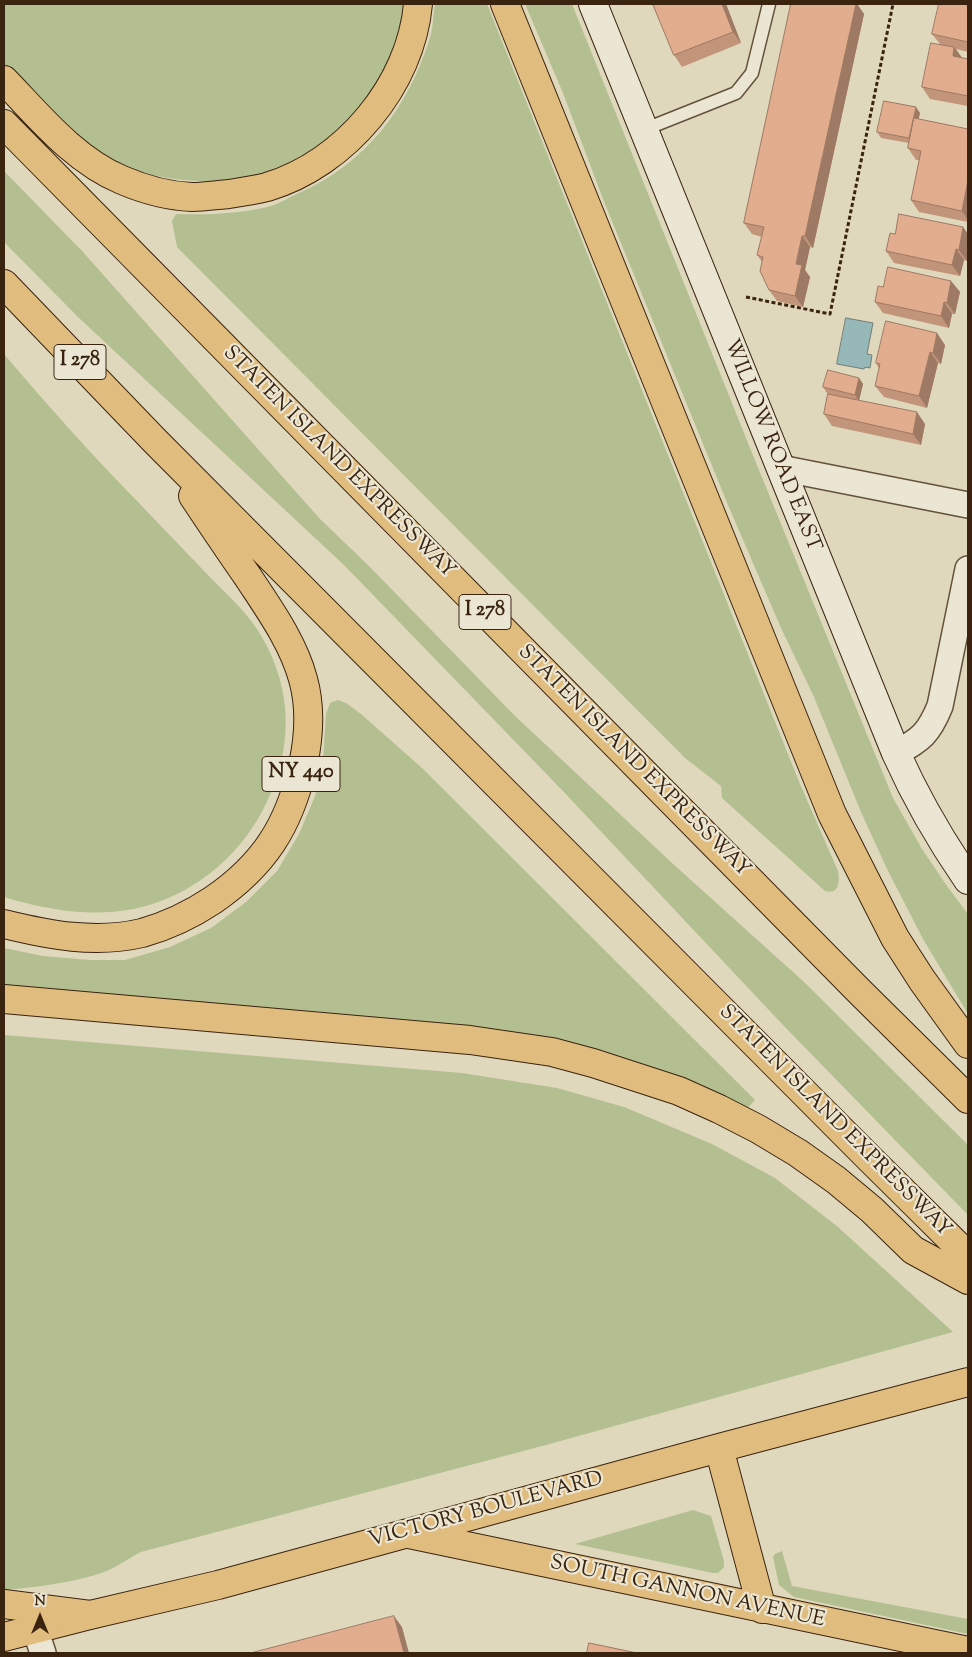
<!DOCTYPE html>
<style>
body{margin:0}
#map{position:relative;width:972px;height:1657px;overflow:hidden;background:#e0d8bc;font-family:"Sorts Mill Goudy",serif}
canvas{display:block}
.frame{position:absolute;inset:0;border:5px solid #3a2410;pointer-events:none}
.north{position:absolute;left:15px;top:1592px;width:50px;height:50px;-webkit-text-stroke:4px #ebe6d3;paint-order:stroke;rotate:0deg;font-size:14px;font-weight:700;line-height:20px;text-align:center;color:#3a2410}
.north::after{content:'';display:block;margin:auto;width:18px;height:22px;background:#3a2410;clip-path:polygon(50% 0,100% 100%,50% 72%,0 100%)}
</style>
<div id="map">
<canvas width="972" height="1657"></canvas>
<div class="frame"></div>
<div class="north">N</div>
</div>
<script>
const context = document.querySelector('canvas').getContext('2d');
context.lineJoin = 'round';
function fill(path, color) { context.fillStyle = color; context.fill(path, 'evenodd'); }
function trace(path, color, width, dash) { context.strokeStyle = color; context.lineWidth = width; context.lineCap = dash ? 'butt' : 'round'; context.setLineDash(dash || []); context.stroke(path); }
function drawText(font, color, halo, rows, align = 'center') {
  context.font = font + ' "Sorts Mill Goudy",serif'; context.lineWidth = 4.5; context.setLineDash([]); context.textBaseline = 'middle'; context.strokeStyle = halo; context.fillStyle = color; for (const [text, x, y, turn = 0] of rows) {
    context.save(); context.translate(x, y); context.rotate((+turn || 0) * Math.PI / 180); context.textAlign = isNaN(turn) ? turn : align; if (halo) context.strokeText(text, 0, 0); context.fillText(text, 0, 0); context.restore();
  }
}
fill(new Path2D(`
 M 4,4 L 405,4 C 404,30 392,56 379,78 C 338,151 268,189 184,180 C 165,178 146,175 128,167 C 106,158 85,147 67,131 C 59,124 53,116 46,109 C 32,94 18,80 4,65 Z
 M 435,4 L 487,4 L 800,784 L 838,871 C 840,882 839,895 825,891 L 722,798 L 721,786 L 685,758 L 177,247 L 172,221 L 176,214 C 208,215 240,214 271,206 C 280,203 290,197 299,193 C 365,164 407,109 429,41 C 433,30 433,16 435,4 Z
 M 525,4 L 572,4 L 750,448 L 893,798 L 922,849 L 947,886 L 968,914 L 968,1014 L 923,939 L 887,869 L 861,812 L 814,697 L 781,628 L 728,505 L 603,199 L 563,93 Z
 M 4,171 L 83,252 L 320,519 L 368,565 L 514,715 L 672,863 L 803,981 L 968,1145 L 968,1215 L 782,1024 L 561,789 L 344,565 L 79,318 L 4,242 Z
 M 4,354 C 47,405 92,455 138,502 C 161,526 184,550 207,574 C 224,592 244,609 257,629 C 285,672 293,721 279,770 C 268,807 249,839 220,865 C 155,922 83,921 4,897 Z
 M 338,700 L 346,703 L 361,714 L 422,768 L 755,1100 L 744,1112 L 630,1065 L 4,992 L 4,948 L 43,956 L 90,960 L 125,960 L 170,947 L 211,928 L 246,902 L 277,871 L 299,834 L 315,796 L 323,761 L 326,714 L 330,703 Z
 M 4,1035 L 462,1073 L 557,1088 L 624,1107 L 712,1144 L 775,1178 L 838,1227 L 953,1332 L 546,1445 L 141,1552 C 131,1557 121,1564 111,1569 C 86,1581 32,1588 4,1590 Z
 M 693,1510 L 711,1516 L 724,1561 L 724,1567 L 718,1573 L 713,1573 L 575,1544 Z
 M 782,1551 L 792,1586 L 968,1619 L 968,1634 L 794,1597 L 779,1585 L 773,1557 L 775,1554 Z`), '#b3bf90');
const water = new Path2D(`
 M 846,318 L 873,323 L 867,354 L 872,355 L 870,368 L 865,367 L 864,369 L 837,364 Z`);
fill(water, '#96b8b8');
trace(water, '#717d75', 1);
const lane = new Path2D(`
 M 643,130 L 736,93 L 752,73 L 769,4`);
const street = new Path2D(`
 M 780,468 L 968,505
 M 896,753 C 921,740 929,733 940,706 L 968,569
 M 35,1629 L 43,1653`);
const secondary = new Path2D(`
 M 593,4 L 896,753 C 917,800 939,838 968,880`);
const primary = new Path2D(`
 M 719,1448 L 762,1609
 M 409,1534 L 968,1651
 M 4,1637 L 90,1615 L 218,1585 L 719,1448 L 968,1382`);
const highway = new Path2D(`
 M 505,4 L 832,814 L 895,938 L 922,980 L 968,1044
 M 4,80 C 39,116 74,160 122,180 C 143,189 168,196 192,197 C 204,197 217,195 229,194 C 242,192 255,190 267,187 C 345,164 411,85 418,4
 M 4,124 L 859,991 L 968,1099
 M 4,284 L 155,441 L 868,1157 L 968,1256
 M 4,924 C 49,935 95,944 142,933 C 167,926 192,914 213,900 C 264,865 289,826 303,765 C 309,737 311,707 303,679 C 293,642 269,609 248,577 C 229,550 211,523 193,496
 M 4,999 L 470,1040 L 552,1052 L 593,1063 L 679,1091 L 719,1109 L 758,1129 L 798,1153 L 836,1180 L 872,1210 L 913,1250 L 968,1280
 M 4,1604 L 90,1615`);
trace(lane, '#64513b', 15);
trace(street, '#64513b', 28);
trace(secondary, '#3a2410', 30);
trace(primary, '#3a2410', 30);
trace(highway, '#3a2410', 30);
trace(new Path2D(`
 M 746,297 L 830,314 L 893,4`), '#3a2410', 3, [4, 2.5]);
trace(lane, '#ebe6d3', 12);
trace(street, '#ebe6d3', 25);
trace(secondary, '#ebe6d3', 28);
trace(primary, '#e0bc7e', 28);
trace(highway, '#e0bc7e', 28);
fill(new Path2D(`
 M 653,4 L 726,4 L 741,43 L 682,67 L 674,55 Z
 M 791,4 L 857,4 L 864,14 L 813,248 L 810,247 L 805,270 L 810,277 L 803,307 L 777,301 L 769,290 L 762,262 L 757,255 L 762,237 L 752,234 L 744,223 Z
 M 968,5 L 968,52 L 956,49 L 962,58 L 968,59 L 968,106 L 930,99 L 922,87 L 940,44 L 932,34 Z
 M 920,113 L 918,119 L 968,129 L 968,222 L 919,212 L 911,200 L 919,160 L 916,160 L 908,148 L 909,143 L 881,138 L 877,132 Z
 M 963,227 L 968,234 L 968,253 L 967,261 L 964,260 L 960,276 L 894,263 L 886,251 L 895,234 Z
 M 951,281 L 960,292 L 955,314 L 952,314 L 949,328 L 883,313 L 875,302 L 883,287 Z
 M 945,345 L 941,364 L 938,363 L 927,408 L 884,397 L 875,386 L 879,369 L 876,363 Z
 M 859,378 L 863,384 L 859,400 L 925,424 L 921,445 L 832,426 L 824,414 L 828,394 L 827,393 L 823,387 Z`), '#c2957a');
fill(new Path2D(`
 M 722,4 L 726,4 L 741,43 L 733,32 Z
 M 856,4 L 857,4 L 864,14 L 813,248 L 805,236 Z
 M 954,47 L 963,59 L 953,56 Z
 M 916,107 L 920,113 L 913,144 L 909,138 Z
 M 968,180 L 968,220 L 962,211 Z
 M 963,227 L 968,234 L 968,253 L 967,261 L 959,250 Z
 M 802,236 L 810,247 L 805,270 L 810,277 L 803,307 L 795,296 L 796,264 Z
 M 956,249 L 964,260 L 960,276 L 952,265 Z
 M 951,281 L 960,292 L 955,314 L 947,303 Z
 M 944,302 L 952,314 L 949,328 L 941,316 Z
 M 937,333 L 945,345 L 941,364 L 933,353 Z
 M 930,352 L 938,363 L 927,408 L 919,396 Z
 M 859,378 L 863,384 L 859,401 L 855,395 Z
 M 917,412 L 925,424 L 921,445 L 913,434 Z
 M 394,1616 L 402,1627 L 409,1653 L 404,1653 Z`), '#9e7963');
const building = new Path2D(`
 M 653,4 L 722,4 L 733,32 L 674,55 Z
 M 791,4 L 856,4 L 805,236 L 802,236 L 796,264 L 802,265 L 795,296 L 769,290 L 760,271 L 763,257 L 757,255 L 764,227 L 744,223 Z
 M 939,4 L 961,4 L 968,5 L 968,42 L 932,34 Z
 M 931,43 L 954,47 L 953,56 L 968,59 L 968,96 L 922,87 Z
 M 884,101 L 916,107 L 909,138 L 877,132 Z
 M 914,118 L 968,129 L 968,180 L 962,211 L 911,200 L 921,151 L 908,148 Z
 M 899,214 L 963,227 L 959,250 L 956,249 L 952,265 L 886,251 L 890,233 L 895,234 Z
 M 888,267 L 951,281 L 947,303 L 944,302 L 941,316 L 875,302 L 878,286 L 883,287 Z
 M 886,321 L 937,333 L 933,353 L 930,352 L 919,396 L 875,386 L 880,364 L 876,363 Z
 M 828,370 L 859,378 L 855,395 L 823,387 Z
 M 828,394 L 917,412 L 913,434 L 824,414 Z
 M 394,1616 L 404,1653 L 251,1653 Z
 M 589,1643 L 637,1653 L 587,1653 Z`);
fill(building, '#e1ad8e');
trace(building, '#9e7963', 1);
for (const [x, y, w] of [
 [80,362,52],
 [485,612,52],
 [301,774,78]
]) { const box = new Path2D(); box.roundRect(x - w / 2, y - 17.5, w, 35, 4); context.fillStyle = '#ebe6d3'; context.fill(box); trace(box, '#3a2410', 1); }
drawText('bold 20px', '#3a2410', null, [
 ["I 278",80,362],
 ["I 278",485,612],
 ["NY 440",301,774]
]);
drawText('21px', '#3a2410', '#ebe6d3', [
 ["WILLOW ROAD EAST",771,446,68],
 ["STATEN ISLAND EXPRESSWAY",338,463,45],
 ["STATEN ISLAND EXPRESSWAY",633,762,45],
 ["STATEN ISLAND EXPRESSWAY",834,1122,45],
 ["VICTORY BOULEVARD",486,1511,-15],
 ["SOUTH GANNON AVENUE",687,1593,12]
]);
</script>
